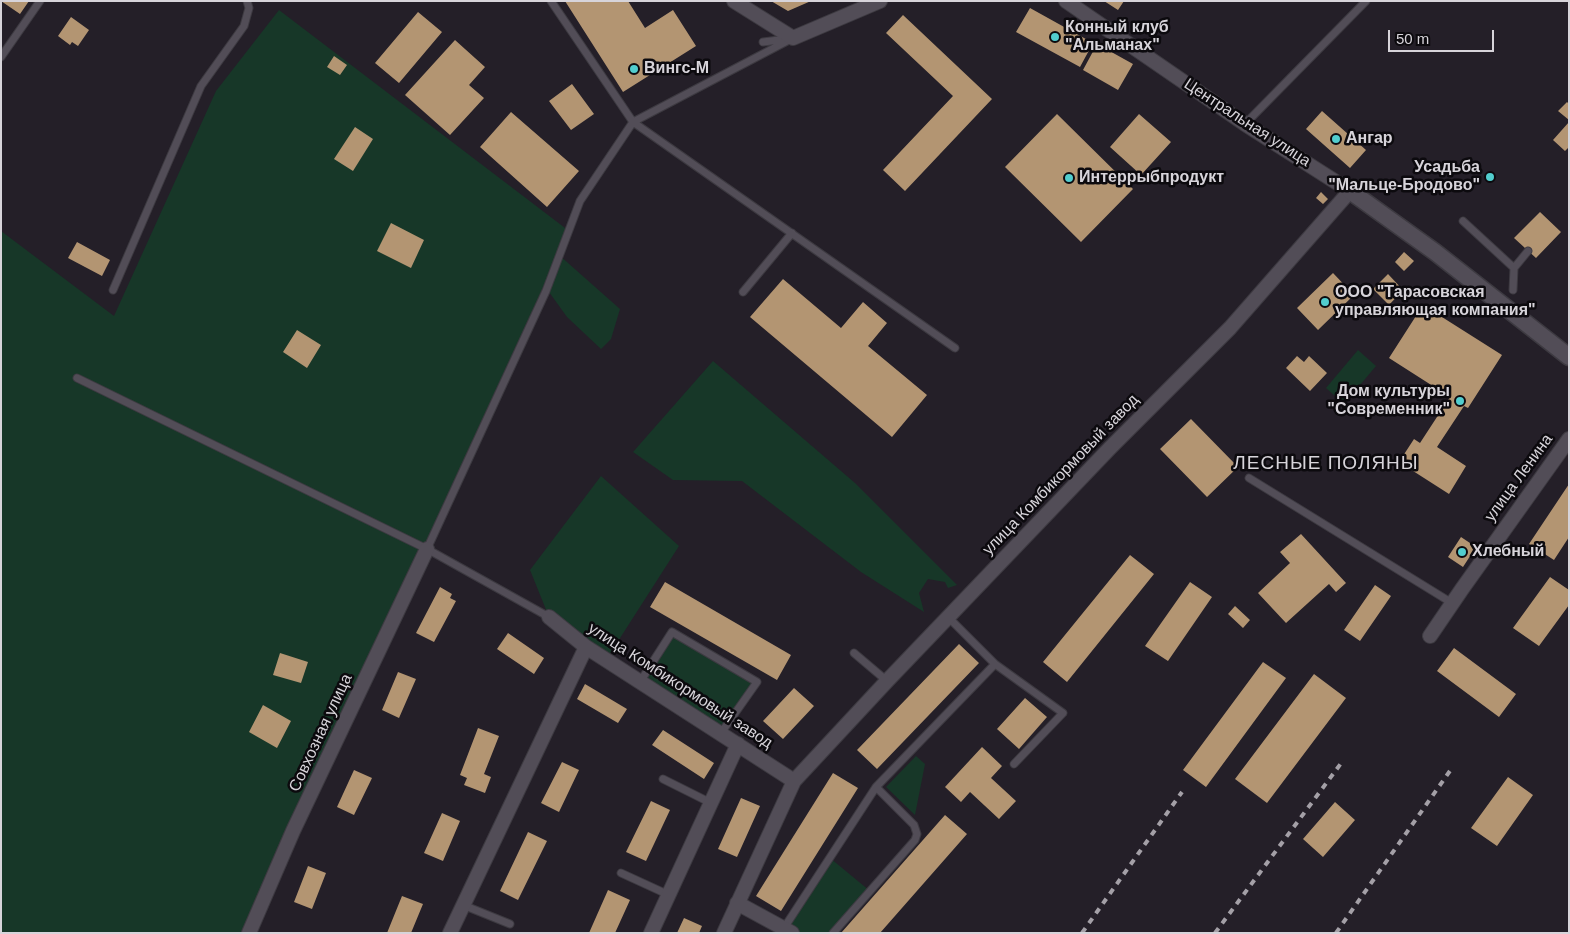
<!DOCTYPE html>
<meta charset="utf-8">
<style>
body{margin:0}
#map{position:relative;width:1570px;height:934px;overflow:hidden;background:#241f28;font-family:Arial,sans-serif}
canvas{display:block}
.frame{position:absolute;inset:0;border:2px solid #d7d4da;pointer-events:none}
.scale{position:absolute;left:1388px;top:30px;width:106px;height:22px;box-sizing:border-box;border:2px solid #d7d4da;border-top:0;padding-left:6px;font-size:15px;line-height:18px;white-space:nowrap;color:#d7d4da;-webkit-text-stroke:4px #0c0a0e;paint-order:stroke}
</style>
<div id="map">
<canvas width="1570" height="934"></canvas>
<div class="frame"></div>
<div class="scale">50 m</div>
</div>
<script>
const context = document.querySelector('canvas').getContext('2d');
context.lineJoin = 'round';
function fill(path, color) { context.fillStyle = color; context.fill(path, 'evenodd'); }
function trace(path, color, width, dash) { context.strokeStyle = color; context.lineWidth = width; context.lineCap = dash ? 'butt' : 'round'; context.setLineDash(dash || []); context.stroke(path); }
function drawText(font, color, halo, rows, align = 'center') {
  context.font = font + ' Arial,sans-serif'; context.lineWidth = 5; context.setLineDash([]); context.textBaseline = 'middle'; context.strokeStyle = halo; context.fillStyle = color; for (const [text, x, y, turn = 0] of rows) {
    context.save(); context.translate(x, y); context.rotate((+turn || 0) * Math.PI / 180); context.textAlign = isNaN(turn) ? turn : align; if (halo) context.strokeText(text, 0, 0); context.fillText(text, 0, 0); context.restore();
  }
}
fill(new Path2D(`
 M 279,10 L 569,231 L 293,831 L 244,933 L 1,933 L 1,231 L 114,316 L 216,91 Z
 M 559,255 L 620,309 L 611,339 L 601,349 L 567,317 L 549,292 Z
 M 1358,350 L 1376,366 L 1344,404 L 1326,388 Z
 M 713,361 L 855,483 L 957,585 L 948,588 L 945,582 L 928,579 L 919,593 L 924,612 L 861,572 L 742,481 L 673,480 L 633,452 Z
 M 601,476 L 679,546 L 606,660 L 549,617 L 530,570 Z
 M 672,632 L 757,682 L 721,733 L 640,682 Z
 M 916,756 L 925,764 L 915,815 L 886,787 Z
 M 830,858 L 870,891 L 833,933 L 792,933 L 784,928 Z`), '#173728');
fill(new Path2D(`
 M 1,1 L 29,1 L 20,14 Z
 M 565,1 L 628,1 L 645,28 L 673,10 L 696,46 L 623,92 Z
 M 771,1 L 811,1 L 788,11 Z
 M 1104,1 L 1124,1 L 1118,10 Z
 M 1030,8 L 1093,43 L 1080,67 L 1016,32 Z
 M 418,12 L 442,32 L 399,83 L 375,63 Z
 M 903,15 L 992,99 L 905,191 L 883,170 L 953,96 L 886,33 Z
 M 71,17 L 89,30 L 78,46 L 72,42 L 70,45 L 58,36 Z
 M 455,40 L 485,67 L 469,85 L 484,98 L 450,135 L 405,95 Z
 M 1097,44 L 1133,64 L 1118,90 L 1083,70 Z
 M 334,56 L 347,65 L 340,75 L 327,67 Z
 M 572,84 L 594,114 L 571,130 L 549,101 Z
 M 1567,102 L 1569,104 L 1569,120 L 1558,111 Z
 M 1322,111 L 1366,150 L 1350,168 L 1306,129 Z
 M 511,112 L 579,171 L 547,207 L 480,147 Z
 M 1057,114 L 1133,189 L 1081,242 L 1005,167 Z
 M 1139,114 L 1171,142 L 1141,175 L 1110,147 Z
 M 1569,122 L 1569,147 L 1565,151 L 1553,140 Z
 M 355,127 L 373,139 L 353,171 L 334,159 Z
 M 1321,192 L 1328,199 L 1323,204 L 1316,198 Z
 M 1540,212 L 1561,232 L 1536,258 L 1514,238 Z
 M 391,223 L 424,240 L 411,268 L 377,251 Z
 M 77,242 L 110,260 L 102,276 L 68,258 Z
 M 1404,252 L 1414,261 L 1404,271 L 1395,262 Z
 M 1333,273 L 1354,295 L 1318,330 L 1297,308 Z
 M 1388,274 L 1403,290 L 1389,305 L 1373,289 Z
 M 783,279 L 841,328 L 863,302 L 887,323 L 868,346 L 927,395 L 892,437 L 750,317 Z
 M 1423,305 L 1502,355 L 1468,408 L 1464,406 L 1437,447 L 1466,466 L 1449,494 L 1399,462 L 1414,439 L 1420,443 L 1450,397 L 1389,358 Z
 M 297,330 L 321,345 L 307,368 L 283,352 Z
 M 1297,356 L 1304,362 L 1309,356 L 1327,373 L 1310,391 L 1286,368 Z
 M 1191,419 L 1238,467 L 1207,497 L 1160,449 Z
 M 1569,484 L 1569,537 L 1554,560 L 1529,544 Z
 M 1301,534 L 1346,583 L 1336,592 L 1329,584 L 1286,623 L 1258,593 L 1290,563 L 1280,552 Z
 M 1461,537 L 1476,547 L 1463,567 L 1448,557 Z
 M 1130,555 L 1154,574 L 1067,682 L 1043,662 Z
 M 1550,577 L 1569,590 L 1569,605 L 1539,646 L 1513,628 Z
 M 665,582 L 791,655 L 777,680 L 650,607 Z
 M 1190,582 L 1212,597 L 1168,661 L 1145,646 Z
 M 1375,585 L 1391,596 L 1360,641 L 1344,630 Z
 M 440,587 L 452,594 L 450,598 L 456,601 L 434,642 L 416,633 Z
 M 1235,606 L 1250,620 L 1243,628 L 1228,614 Z
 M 508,633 L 544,658 L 534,674 L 497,649 Z
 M 959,644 L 979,663 L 877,769 L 857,750 Z
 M 1454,648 L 1516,694 L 1499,717 L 1437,671 Z
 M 280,653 L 308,662 L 301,683 L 273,675 Z
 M 1263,662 L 1286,678 L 1206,787 L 1183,770 Z
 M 398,672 L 416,679 L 399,718 L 382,710 Z
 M 1314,674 L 1346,698 L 1267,803 L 1235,779 Z
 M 585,684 L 627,709 L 618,723 L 577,699 Z
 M 794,688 L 814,706 L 783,739 L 763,721 Z
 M 1025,698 L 1047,717 L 1019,749 L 997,729 Z
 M 263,705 L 291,721 L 277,748 L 249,732 Z
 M 478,728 L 499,736 L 484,774 L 491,777 L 485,793 L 464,785 L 467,778 L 460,775 Z
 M 663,730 L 714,763 L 704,779 L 652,745 Z
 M 982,747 L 1002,766 L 991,778 L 1016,801 L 999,819 L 970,792 L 961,802 L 945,787 Z
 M 562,762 L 579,770 L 559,812 L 541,803 Z
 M 354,770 L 372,778 L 354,815 L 337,807 Z
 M 833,773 L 858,788 L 781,911 L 756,896 Z
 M 1508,777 L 1533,795 L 1497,846 L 1471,828 Z
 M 741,798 L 760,806 L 737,857 L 718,849 Z
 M 651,801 L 670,810 L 646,861 L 626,852 Z
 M 1335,802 L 1355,820 L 1323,857 L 1303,839 Z
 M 442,813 L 460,821 L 443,861 L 424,853 Z
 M 945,815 L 967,834 L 880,933 L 841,933 Z
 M 528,832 L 547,841 L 518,900 L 500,891 Z
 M 308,866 L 326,873 L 312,909 L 294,902 Z
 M 608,890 L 630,900 L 615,933 L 589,933 Z
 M 402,896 L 423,904 L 411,933 L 387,933 Z
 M 684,918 L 702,926 L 699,933 L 677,933 Z`), '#b39572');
const service = new Path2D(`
 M 551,1 L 633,122 L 955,348
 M 763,42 L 787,39
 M 1,57 L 40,1
 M 1245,124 L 1366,1
 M 1463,221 L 1514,268
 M 113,290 L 201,86 L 244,26 L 249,8 L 247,1
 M 1513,290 L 1514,268 L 1528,251
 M 743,292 L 792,233
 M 77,378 L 427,549 L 549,617
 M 1249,478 L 1452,603
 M 427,549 L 546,291 L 580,201 L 633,122 L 793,38
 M 948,617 L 995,664 L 1063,713 L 1014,764
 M 854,653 L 887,681
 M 640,682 L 672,632 L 757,682 L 721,733
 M 663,779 L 711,803
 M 621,873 L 669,895
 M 463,905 L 510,924
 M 784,928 L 876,787
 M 833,933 L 915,840 L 917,834 L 914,825 L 876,787 L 995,664`);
const minor = new Path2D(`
 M 734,1 L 793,38 L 880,1
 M 549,617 L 586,647 L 794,781
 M 1430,636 L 1462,589 L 1569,439
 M 737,903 L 792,933
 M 249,933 L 293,831 L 427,549
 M 450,933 L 586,647
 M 651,933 L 738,744
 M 724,933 L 794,781 L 887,681 L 1110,448 L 1230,328 L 1350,191 L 1245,124 L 1066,1`);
const tertiary = new Path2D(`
 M 1350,191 L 1435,252 L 1569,357`);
trace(service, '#3d3a41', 9);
trace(minor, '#3d3a41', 16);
trace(tertiary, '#3d3a41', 19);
trace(service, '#524d57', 7);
trace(minor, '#524d57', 14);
trace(tertiary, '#524d57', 16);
trace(new Path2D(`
 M 1082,933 L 1182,792
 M 1215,933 L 1342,762
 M 1336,933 L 1452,768`), '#a4a0a7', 4, [6, 6]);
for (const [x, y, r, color] of [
 [1055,37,5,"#52cdce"],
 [634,69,5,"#52cdce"],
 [1336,139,5,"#52cdce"],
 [1490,177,5,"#52cdce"],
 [1069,178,5,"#52cdce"],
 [1325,302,5,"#52cdce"],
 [1460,401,5,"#52cdce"],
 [1462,552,5,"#52cdce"]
]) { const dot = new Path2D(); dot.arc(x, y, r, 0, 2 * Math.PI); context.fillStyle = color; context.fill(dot); trace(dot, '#0c0a0e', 2); }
drawText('bold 16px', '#d7d4da', '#0c0a0e', [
 ["Конный клуб",1065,28],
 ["\"Альманах\"",1065,46],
 ["Вингс-М",644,69],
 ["Ангар",1346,139],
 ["Усадьба",1480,168,"right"],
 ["\"Мальце-Бродово\"",1480,186,"right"],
 ["Интеррыбпродукт",1079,178],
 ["ООО \"Тарасовская",1335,293],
 ["управляющая компания\"",1335,311],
 ["Дом культуры",1450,392,"right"],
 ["\"Современник\"",1450,410,"right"],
 ["Хлебный",1472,552]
], 'left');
drawText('16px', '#d7d4da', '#0c0a0e', [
 ["Центральная улица",1247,123,33],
 ["улица Комбикормовый завод",1061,475,-46],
 ["улица Ленина",1519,478,-54],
 ["улица Комбикормовый завод",680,686,33],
 ["Совхозная улица",321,733,-65]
]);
context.letterSpacing = '1px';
drawText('19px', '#d7d4da', '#0c0a0e', [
 ["ЛЕСНЫЕ ПОЛЯНЫ",1326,464]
]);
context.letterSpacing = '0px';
</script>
